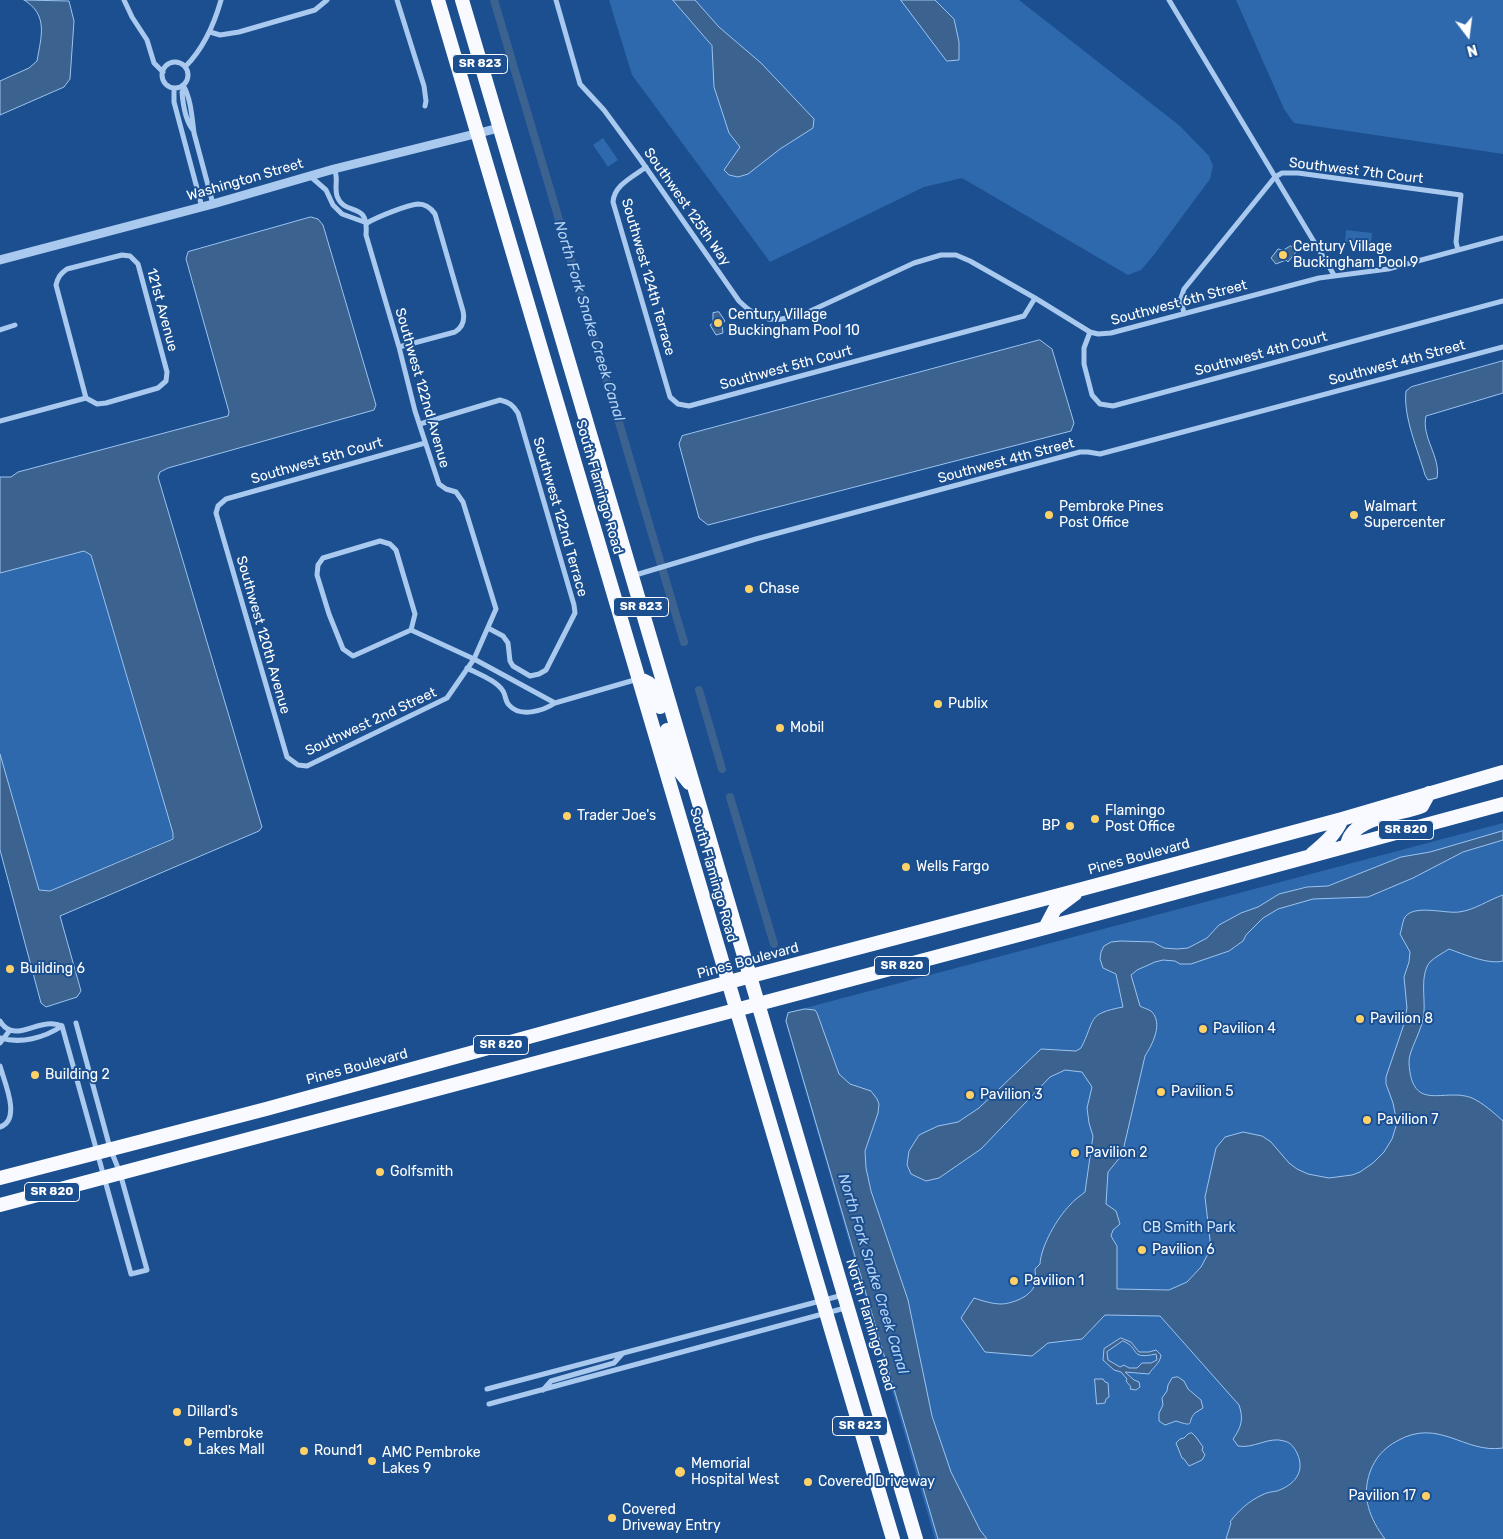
<!DOCTYPE html>
<style>
body{margin:0}
#map{position:relative;width:1503px;height:1539px;overflow:hidden;background:#1b4f8f;font-family:Rubik,sans-serif}
canvas{display:block}
.north{position:absolute;left:1443px;top:10px;width:50px;height:50px;-webkit-text-stroke:4px #1b4f8f;paint-order:stroke;rotate:165deg;font-size:14px;font-weight:700;line-height:20px;text-align:center;color:#fff}
.north::after{content:'';display:block;margin:auto;width:18px;height:22px;background:#fff;clip-path:polygon(50% 0,100% 100%,50% 72%,0 100%)}
</style>
<div id="map">
<canvas width="1503" height="1539"></canvas>
<div class="north">N</div>
</div>
<script>
const context = document.querySelector('canvas').getContext('2d');
context.lineJoin = 'round';
function fill(path, color) { context.fillStyle = color; context.fill(path, 'evenodd'); }
function trace(path, color, width, dash) { context.strokeStyle = color; context.lineWidth = width; context.lineCap = dash ? 'butt' : 'round'; context.setLineDash(dash || []); context.stroke(path); }
function drawText(font, color, halo, rows, align = 'center') {
  context.font = font + ' Rubik,sans-serif'; context.lineWidth = 4; context.setLineDash([]); context.textBaseline = 'middle'; context.strokeStyle = halo; context.fillStyle = color; for (const [text, x, y, turn = 0] of rows) {
    context.save(); context.translate(x, y); context.rotate((+turn || 0) * Math.PI / 180); context.textAlign = isNaN(turn) ? turn : align; if (halo) context.strokeText(text, 0, 0); context.fillText(text, 0, 0); context.restore();
  }
}
fill(new Path2D(`
 M 609,0 L 1019,0 L 1180,126 L 1209,156 L 1213,166 L 1210,179 L 1153,256 L 1141,270 L 1128,275 L 962,178 L 924,187 L 770,262 L 632,75 Z
 M 1236,0 L 1503,0 L 1503,154 L 1294,123 L 1284,109 Z
 M 603,138 L 618,160 L 608,167 L 593,145 Z
 M 1346,230 L 1372,233 L 1371,245 L 1345,242 Z
 M 84,551 L 91,555 L 173,833 L 173,838 L 50,891 L 39,890 L 0,754 L 0,573 Z
 M 1503,823 L 1503,1539 L 935,1539 L 785,1020 L 794,1011 Z`), '#2e69ad');
const water = new Path2D(`
 M 24,0 L 69,1 L 74,21 L 70,79 L 64,87 L 0,115 L 0,81 L 29,68 L 37,61 C 41,37 49,15 24,0 Z
 M 673,0 L 695,0 L 719,27 L 761,63 L 814,119 L 813,128 L 780,149 L 748,174 L 738,177 L 729,175 L 724,170 L 740,147 L 729,133 L 714,87 L 712,46 Z
 M 901,0 L 935,0 L 954,19 L 959,42 L 959,60 L 947,61 Z
 M 311,217 L 318,219 L 323,225 L 376,405 L 374,410 L 168,468 L 160,472 L 158,477 L 262,827 L 259,831 L 60,916 L 81,991 L 77,997 L 46,1007 L 41,1003 L 0,850 L 0,754 L 39,890 L 50,891 L 173,839 L 173,833 L 91,555 L 84,551 L 0,573 L 0,477 L 11,477 L 18,472 L 228,416 L 229,412 L 186,259 L 188,252 Z
 M 1291,246 L 1296,252 L 1288,262 L 1286,260 L 1276,264 L 1271,258 L 1278,249 L 1283,250 Z
 M 719,312 L 725,321 L 722,324 L 723,333 L 716,335 L 710,325 L 713,323 L 713,313 Z
 M 1040,340 L 1052,349 L 1074,423 L 1071,431 L 708,525 L 699,518 L 679,444 L 682,436 Z
 M 1503,361 L 1503,393 L 1426,416 C 1421,437 1441,457 1437,478 L 1428,480 L 1425,475 C 1418,450 1403,417 1406,391 L 1411,387 Z
 M 1503,831 L 1503,840 L 1463,852 L 1413,878 L 1368,897 L 1313,899 L 1278,909 L 1263,918 L 1246,935 L 1243,941 L 1229,951 L 1191,964 L 1180,964 L 1175,961 L 1163,960 L 1155,962 L 1137,970 L 1131,975 L 1140,1006 C 1143,1008 1148,1009 1151,1011 C 1164,1023 1152,1045 1145,1056 L 1122,1155 L 1108,1172 L 1106,1204 L 1116,1211 L 1120,1224 L 1113,1230 L 1111,1236 L 1117,1246 L 1117,1289 L 1169,1290 L 1187,1282 L 1201,1267 L 1209,1252 L 1210,1240 L 1205,1197 L 1216,1148 L 1225,1137 L 1243,1132 L 1262,1136 L 1271,1142 L 1289,1163 L 1297,1169 L 1308,1174 L 1329,1178 L 1352,1175 L 1360,1172 L 1373,1163 L 1384,1152 L 1392,1139 L 1397,1123 L 1393,1103 L 1386,1084 L 1386,1077 L 1403,1027 L 1407,1008 L 1404,977 L 1409,962 L 1410,952 L 1400,934 C 1402,929 1402,924 1404,919 C 1411,903 1445,914 1459,912 C 1475,910 1488,900 1503,895 L 1503,961 C 1489,965 1463,954 1449,949 C 1443,953 1435,957 1430,962 C 1420,974 1425,997 1424,1011 C 1424,1029 1408,1050 1409,1063 C 1412,1114 1444,1087 1472,1098 C 1483,1103 1494,1113 1503,1121 L 1503,1448 C 1464,1454 1439,1417 1397,1441 C 1384,1448 1375,1458 1370,1472 C 1361,1497 1370,1519 1385,1539 L 1226,1539 L 1231,1523 L 1230,1522 C 1238,1511 1249,1501 1262,1495 C 1267,1492 1272,1492 1277,1491 C 1294,1485 1306,1472 1297,1453 C 1294,1447 1290,1442 1284,1441 C 1269,1436 1254,1449 1238,1446 L 1233,1439 C 1241,1428 1244,1419 1239,1405 L 1160,1316 L 1105,1315 L 1082,1339 L 1048,1343 L 1032,1356 L 985,1352 L 961,1318 L 974,1298 C 983,1301 992,1304 1002,1304 C 1015,1303 1034,1295 1036,1281 C 1036,1277 1035,1272 1035,1269 L 1040,1264 C 1041,1246 1057,1218 1070,1205 C 1074,1200 1080,1196 1085,1192 L 1093,1136 L 1089,1123 L 1087,1108 L 1092,1087 L 1082,1072 L 1065,1070 L 1050,1077 L 981,1149 L 939,1178 L 926,1181 L 911,1174 L 907,1165 L 909,1151 L 919,1135 L 938,1126 L 958,1122 L 979,1108 L 1041,1049 L 1076,1051 L 1081,1048 C 1096,1019 1086,1014 1123,1007 L 1116,974 L 1103,968 L 1100,959 L 1101,952 L 1104,946 L 1111,942 L 1121,941 L 1153,942 L 1164,948 L 1177,949 L 1188,948 L 1207,938 L 1219,925 L 1241,913 L 1258,907 L 1279,894 L 1307,887 L 1328,886 L 1401,857 L 1430,852 Z
 M 805,1009 L 815,1010 L 817,1013 L 839,1074 L 850,1084 L 871,1091 L 877,1099 L 879,1104 L 878,1113 L 865,1151 L 866,1168 L 871,1191 L 908,1300 L 932,1416 L 951,1472 L 980,1530 L 987,1539 L 938,1539 L 786,1021 L 788,1013 Z
 M 1121,1338 L 1131,1342 L 1139,1352 L 1149,1352 L 1156,1350 L 1161,1355 C 1160,1364 1152,1368 1149,1374 L 1125,1372 L 1134,1380 L 1139,1382 L 1140,1387 L 1136,1390 L 1130,1389 L 1131,1387 L 1126,1381 L 1127,1379 L 1121,1372 L 1114,1370 L 1103,1360 L 1104,1349 ZM 1123,1341 C 1141,1348 1128,1360 1156,1354 L 1157,1360 L 1151,1363 L 1142,1363 L 1137,1368 L 1129,1368 L 1124,1365 L 1120,1367 L 1108,1360 L 1107,1352 Z
 M 1178,1377 L 1184,1381 L 1188,1389 L 1201,1400 L 1203,1408 C 1200,1410 1198,1411 1195,1413 C 1186,1422 1197,1428 1176,1421 L 1165,1425 L 1159,1421 L 1159,1413 L 1163,1405 L 1162,1398 L 1167,1391 L 1168,1385 L 1172,1378 Z
 M 1095,1379 L 1103,1379 L 1105,1382 L 1108,1383 L 1109,1397 L 1106,1399 L 1105,1403 L 1097,1404 Z
 M 1192,1433 L 1196,1437 L 1203,1447 L 1202,1450 L 1205,1455 L 1202,1460 L 1189,1466 L 1184,1459 L 1182,1458 L 1176,1443 L 1180,1439 L 1184,1438 L 1188,1434 Z`);
fill(water, '#3c6290');
trace(water, '#9cc4f0', 1);
trace(new Path2D(`
 M 494,0 L 684,642
 M 699,690 L 722,769
 M 730,797 L 774,944`), '#3c6290', 8);
trace(new Path2D(`
 M 124,0 L 132,17 L 147,40 L 154,63 L 163,72
 M 397,0 L 424,86 L 426,101 L 425,106
 M 556,0 L 580,84 L 604,110 L 640,159 L 739,301 C 761,323 775,323 804,314 L 914,263 L 941,255 L 956,255 L 970,261 L 1035,298 L 1090,332 L 1098,334 L 1111,333 L 1319,278 L 1388,269 L 1503,238
 M 1169,0 L 1334,275
 M 210,32 L 220,35 L 239,32 L 315,10 L 327,0
 M162 75a13 13 0 1 1 26 0a13 13 0 1 1-26 0Z
 M 185,67 C 204,48 214,25 221,0
 M 183,85 C 191,98 192,118 194,133 L 213,204
 M 174,88 L 174,102 L 202,207
 M 185,89 L 182,92 C 183,105 185,120 193,130
 M 646,167 C 633,177 614,185 613,202 L 670,397 L 678,404 L 689,406 L 1024,316 L 1035,298
 M 334,169 C 339,178 334,186 337,196 C 345,218 369,199 366,235 L 399,347 L 415,411 L 439,484 L 446,489 L 456,492 L 463,502 L 496,609 L 474,659 L 447,698 L 307,766 L 298,765 L 287,757 L 216,513 L 218,506 L 226,499 L 425,443
 M 310,176 L 326,190 L 333,205 L 342,214 L 367,223
 M 367,223 C 377,217 407,205 418,204 C 426,204 431,208 435,214 L 463,311 C 465,320 463,327 455,332 L 399,347
 M 1184,314 L 1181,298 L 1184,289 L 1275,177 L 1282,173 L 1298,173 L 1461,195 L 1456,242 L 1458,250
 M 0,330 L 15,325
 M 1090,332 L 1084,348 L 1084,364 L 1092,395 L 1100,404 L 1113,406 L 1503,301
 M 0,421 L 86,398 L 97,404 L 106,403 L 158,388 L 166,381 L 167,372 L 138,264 L 130,256 L 122,255 L 67,269 C 60,274 58,277 56,285 L 86,398
 M 420,424 L 500,400 C 509,402 513,405 518,413 L 574,605 L 575,613 L 546,670 L 539,674 L 530,676 L 513,666 L 510,661 L 508,643 L 503,636 L 488,628
 M 632,576 L 756,539 L 1080,452 L 1088,452 L 1100,454 L 1503,347
 M 411,630 L 353,656 L 343,649 L 329,614 L 317,575 L 318,565 L 323,558 L 380,541 L 390,544 L 396,550 L 415,614 L 411,630 L 474,659 L 555,703
 M 467,668 C 478,674 496,680 503,691 C 506,696 505,701 509,705 C 520,718 543,711 555,703 L 638,679
 M 0,1021 C 13,1044 37,1020 54,1024 C 57,1024 59,1025 62,1026
 M 62,1026 L 131,1274 L 147,1270 L 120,1173 L 110,1148 L 76,1023
 M 0,1038 C 21,1044 44,1038 62,1026
 M 0,1043 L 10,1030
 M 0,1066 C 4,1081 22,1120 0,1127
 M 487,1389 L 843,1295
 M 543,1390 L 551,1381 L 614,1363 L 622,1354
 M 489,1404 L 845,1308`), '#a9c9ee', 5);
trace(new Path2D(`
 M 0,260 L 213,204 L 334,169 L 499,128`), '#a9c9ee', 9);
trace(new Path2D(`
 M 438,0 L 893,1539
 M 462,0 L 916,1539
 M 639,679 C 655,683 656,692 660,707
 M 667,730 L 678,769 L 689,783
 M 1347,846 C 1350,817 1400,815 1422,806 L 1429,793
 M 1312,854 C 1324,844 1336,834 1342,819
 M 1045,928 L 1055,909 L 1075,894
 M 0,1178 L 266,1109 L 751,976 L 1082,889 L 1342,819 L 1503,772
 M 0,1205 L 1045,928 L 1503,804`), '#f8faff', 14);
for (const [x, y, r, color] of [
 [1283,255,5,"#ffd166"],
 [718,323,5,"#ffd166"],
 [1049,515,5,"#ffd166"],
 [1354,515,5,"#ffd166"],
 [749,589,5,"#ffd166"],
 [938,704,5,"#ffd166"],
 [780,728,5,"#ffd166"],
 [567,816,5,"#ffd166"],
 [1095,819,5,"#ffd166"],
 [1070,826,5,"#ffd166"],
 [906,867,5,"#ffd166"],
 [10,969,5,"#ffd166"],
 [1360,1019,5,"#ffd166"],
 [1203,1029,5,"#ffd166"],
 [35,1075,5,"#ffd166"],
 [1161,1092,5,"#ffd166"],
 [970,1095,5,"#ffd166"],
 [1367,1120,5,"#ffd166"],
 [1075,1153,5,"#ffd166"],
 [380,1172,5,"#ffd166"],
 [1142,1250,5,"#ffd166"],
 [1014,1281,5,"#ffd166"],
 [177,1412,5,"#ffd166"],
 [188,1442,5,"#ffd166"],
 [304,1451,5,"#ffd166"],
 [372,1461,5,"#ffd166"],
 [680,1472,6,"#ffd166"],
 [808,1482,5,"#ffd166"],
 [1426,1496,5,"#ffd166"],
 [612,1518,5,"#ffd166"]
]) { const dot = new Path2D(); dot.arc(x, y, r, 0, 2 * Math.PI); context.fillStyle = color; context.fill(dot); trace(dot, '#1b4f8f', 2); }
for (const [x, y, w] of [
 [480,64,55],
 [641,607,55],
 [1406,830,55],
 [902,966,55],
 [501,1045,55],
 [52,1192,55],
 [860,1426,55]
]) { const box = new Path2D(); box.roundRect(x - w / 2, y - 9.5, w, 19, 4); context.fillStyle = '#1b4f8f'; context.fill(box); trace(box, '#fff', 1); }
drawText('bold 12px', '#fff', null, [
 ["SR 823",480,64],
 ["SR 823",641,607],
 ["SR 820",1406,830],
 ["SR 820",902,966],
 ["SR 820",501,1045],
 ["SR 820",52,1192],
 ["SR 823",860,1426]
]);
drawText('14px', '#fff', '#1b4f8f', [
 ["Southwest 7th Court",1356,171,7],
 ["Washington Street",245,180,-16],
 ["Southwest 125th Way",687,207,55],
 ["Southwest 124th Terrace",648,277,74],
 ["Southwest 6th Street",1179,303,-15],
 ["121st Avenue",162,310,75],
 ["Southwest 4th Court",1261,354,-15],
 ["Southwest 4th Street",1397,363,-15],
 ["Southwest 5th Court",786,368,-15],
 ["Southwest 122nd Avenue",422,388,74],
 ["Southwest 5th Court",317,461,-16],
 ["Southwest 4th Street",1006,461,-15],
 ["South Flamingo Road",599,487,74],
 ["Southwest 122nd Terrace",560,517,74],
 ["Southwest 120th Avenue",263,635,74],
 ["Southwest 2nd Street",371,722,-25],
 ["Pines Boulevard",1139,857,-15],
 ["South Flamingo Road",713,875,74],
 ["Pines Boulevard",748,961,-15],
 ["Pines Boulevard",357,1067,-15],
 ["North Flamingo Road",870,1325,73]
]);
drawText('14px', '#fff', '#1b4f8f', [
 ["Century Village",1293,247],
 ["Buckingham Pool 9",1293,263],
 ["Century Village",728,315],
 ["Buckingham Pool 10",728,331],
 ["Pembroke Pines",1059,507],
 ["Post Office",1059,523],
 ["Walmart",1364,507],
 ["Supercenter",1364,523],
 ["Chase",759,589],
 ["Publix",948,704],
 ["Mobil",790,728],
 ["Flamingo",1105,811],
 ["Post Office",1105,827],
 ["Trader Joe's",577,816],
 ["BP",1060,826,"right"],
 ["Wells Fargo",916,867],
 ["Building 6",20,969],
 ["Pavilion 8",1370,1019],
 ["Pavilion 4",1213,1029],
 ["Building 2",45,1075],
 ["Pavilion 5",1171,1092],
 ["Pavilion 3",980,1095],
 ["Pavilion 7",1377,1120],
 ["Pavilion 2",1085,1153],
 ["Golfsmith",390,1172],
 ["Pavilion 6",1152,1250],
 ["Pavilion 1",1024,1281],
 ["Dillard's",187,1412],
 ["Pembroke",198,1434],
 ["Lakes Mall",198,1450],
 ["Round1",314,1451],
 ["AMC Pembroke",382,1453],
 ["Lakes 9",382,1469],
 ["Memorial",691,1464],
 ["Hospital West",691,1480],
 ["Covered Driveway",818,1482],
 ["Pavilion 17",1416,1496,"right"],
 ["Covered",622,1510],
 ["Driveway Entry",622,1526]
], 'left');
drawText('14px', '#cfe3fa', '#1b4f8f', [
 ["CB Smith Park",1189,1228]
]);
drawText('italic 15px', '#b5d3f5', '#1b4f8f', [
 ["North Fork Snake Creek Canal",589,321,73],
 ["North Fork Snake Creek Canal",873,1274,73]
]);
</script>
